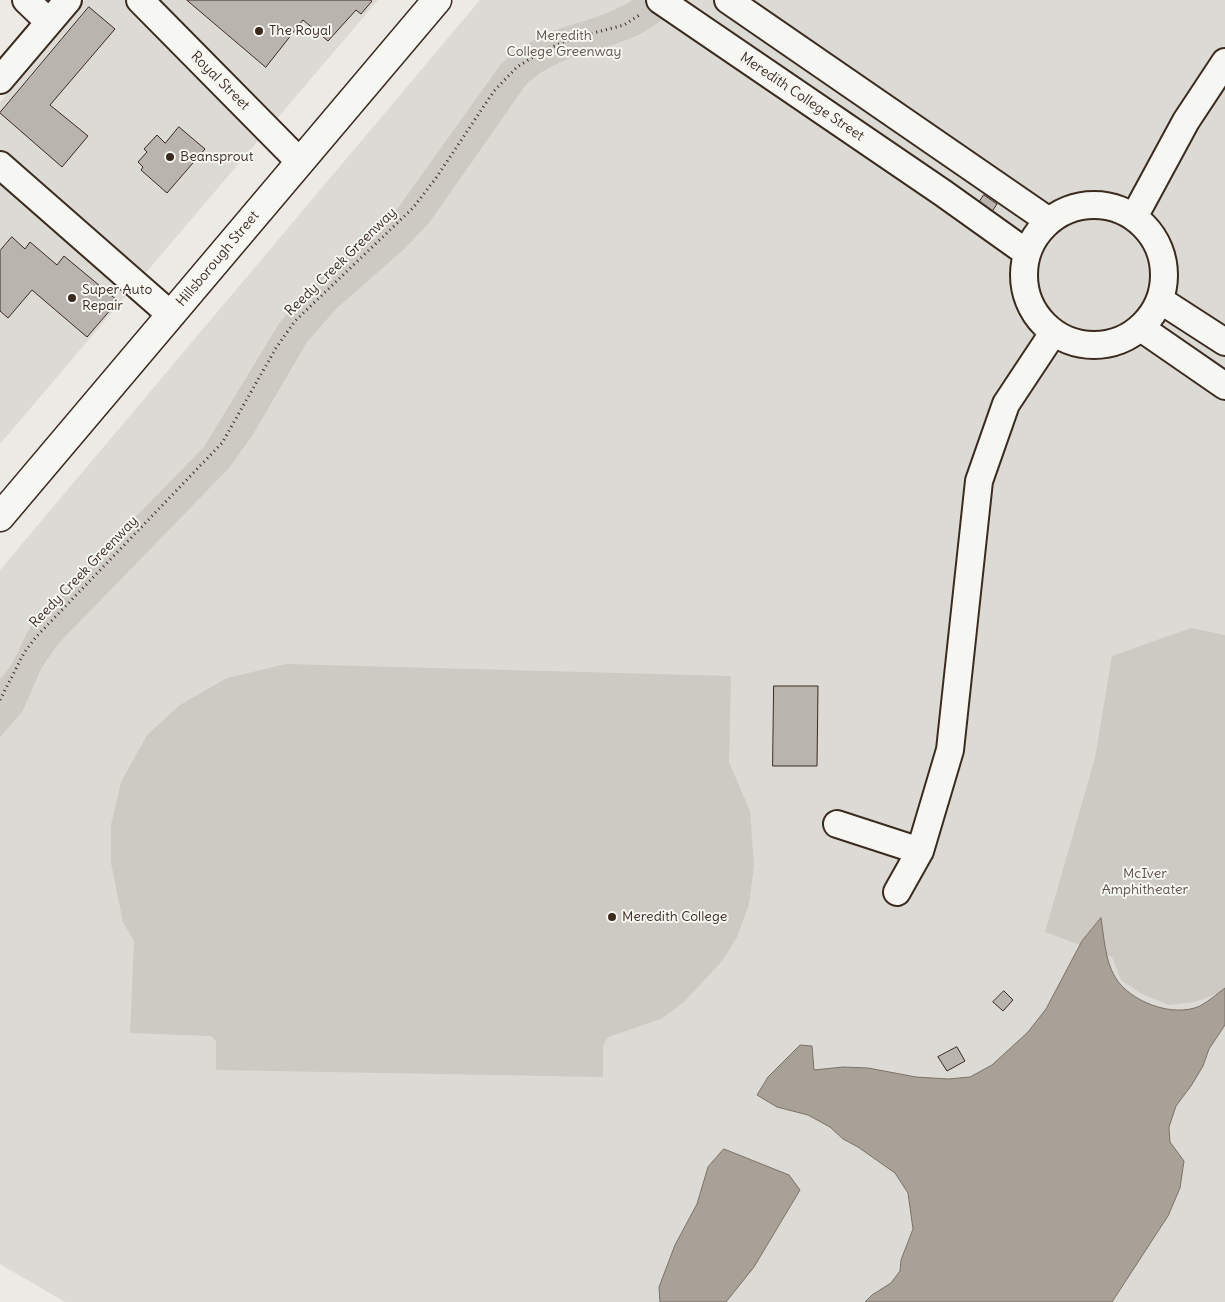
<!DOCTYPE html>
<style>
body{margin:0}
canvas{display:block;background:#ebeae5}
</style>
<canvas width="1225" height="1302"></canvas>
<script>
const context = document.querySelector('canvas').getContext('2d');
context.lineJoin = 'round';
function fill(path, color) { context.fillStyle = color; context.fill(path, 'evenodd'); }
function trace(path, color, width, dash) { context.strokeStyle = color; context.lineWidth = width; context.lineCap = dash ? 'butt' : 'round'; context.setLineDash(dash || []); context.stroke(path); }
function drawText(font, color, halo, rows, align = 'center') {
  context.font = font + ' Delius,sans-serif'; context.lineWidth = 4; context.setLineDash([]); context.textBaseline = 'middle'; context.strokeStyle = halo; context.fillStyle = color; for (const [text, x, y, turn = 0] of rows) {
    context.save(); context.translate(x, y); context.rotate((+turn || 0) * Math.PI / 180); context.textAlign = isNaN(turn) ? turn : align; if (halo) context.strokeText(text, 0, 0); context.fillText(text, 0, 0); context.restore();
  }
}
fill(new Path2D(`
 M 85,0 L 378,0 L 0,444 L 0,102 Z
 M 480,0 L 1225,0 L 1225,1302 L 65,1302 L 0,1264 L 0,570 Z`), '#dcdad4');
fill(new Path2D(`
 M 633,0 L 680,0 C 638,58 569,41 525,86 L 429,223 L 403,250 L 336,309 L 307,342 L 252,436 L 229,468 L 58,644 L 42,667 L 22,712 L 0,737 L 0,679 C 17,663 21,639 35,620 L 204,447 L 280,322 L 314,284 L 398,208 L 501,64 C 544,22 587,28 633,0 Z
 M 1191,628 L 1225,635 L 1225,991 L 1195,1002 L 1169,1005 L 1142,994 L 1121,980 L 1112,957 L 1045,932 L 1095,758 L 1112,656 Z
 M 286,664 L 731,676 L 729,762 L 750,811 L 754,866 L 749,904 L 737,937 L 722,961 L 684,1002 L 661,1019 L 608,1037 L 603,1046 L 603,1077 L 216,1070 L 216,1041 L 211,1036 L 130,1033 L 134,941 L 123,922 L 111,863 L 111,825 L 121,782 L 147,735 L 180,705 L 227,678 Z`), '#cdcac4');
const water = new Path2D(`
 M 1101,918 C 1104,937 1105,960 1115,977 C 1130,1002 1173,1018 1200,1006 C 1209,1001 1217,994 1225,988 L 1225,1025 L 1209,1049 L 1203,1066 L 1191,1086 L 1176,1106 L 1169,1127 L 1170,1142 L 1184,1161 L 1180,1188 L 1168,1216 L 1112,1302 L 865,1302 L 872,1295 L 891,1283 L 900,1271 L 901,1260 L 913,1229 L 908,1193 L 895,1173 L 858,1147 L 843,1139 L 830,1127 L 808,1115 L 777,1107 L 757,1095 L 768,1077 L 800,1045 L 812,1046 L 814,1070 L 843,1067 L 868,1068 L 916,1077 L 948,1079 L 970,1077 L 992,1065 L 1028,1032 L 1046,1009 L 1082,941 Z
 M 724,1149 L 789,1175 L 800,1190 L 754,1267 L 726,1302 L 660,1302 L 659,1287 L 675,1245 L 697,1204 L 708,1167 Z`);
fill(water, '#a8a198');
trace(water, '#7c7167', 1);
const building = new Path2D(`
 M 187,0 L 370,0 L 372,1 L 361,14 L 356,10 L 328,41 L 303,20 L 266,67 Z
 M 89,7 L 115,29 L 50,105 L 88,136 L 62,167 L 0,113 Z
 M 179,127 L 205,149 L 167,193 L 141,170 L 143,167 L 138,162 L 147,152 L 144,149 L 157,135 L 165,143 Z
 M 984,195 L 997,204 L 991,213 L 978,204 Z
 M 12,237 L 25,249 L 30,242 L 57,265 L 64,256 L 118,301 L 87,337 L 32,290 L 8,318 L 0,311 L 0,251 Z
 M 774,686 L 818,686 L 817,766 L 773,766 Z
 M 1004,991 L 1013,1000 L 1003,1011 L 993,1002 Z
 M 957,1047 L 965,1061 L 947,1071 L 938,1057 Z`);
fill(building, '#bab4ae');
trace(building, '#3b2a1e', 1);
const minor = new Path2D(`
 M 26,0 L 49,22
 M 140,0 L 300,162
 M 660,0 L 943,193 L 1027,253
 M 728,0 L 1049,221
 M 0,80 L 68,0
 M 0,165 L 171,315
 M1024 275a70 70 0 1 1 140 0a70 70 0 1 1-140 0Z
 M 1134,217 L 1186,121 L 1225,62
 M 1160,300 L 1225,342
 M 1141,328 L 1225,386
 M 837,824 L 920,851
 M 897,892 L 920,851 L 950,750 L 979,481 L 1006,404 L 1053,333`);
const major = new Path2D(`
 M 0,517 L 437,0`);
trace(minor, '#3b2a1e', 30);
trace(major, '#3b2a1e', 31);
trace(new Path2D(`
 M 0,700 L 24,653 L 36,637 L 222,443 L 276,348 L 295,321 L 413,208 L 436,178 L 494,91 L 517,67 L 541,52 L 570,39 L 624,25 L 641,14`), '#3b2a1e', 3, [1, 4]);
trace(minor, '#f6f6f2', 26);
trace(major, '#f6f6f2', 28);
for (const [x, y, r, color] of [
 [259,31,5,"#3b2a1e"],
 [170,157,5,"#3b2a1e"],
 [72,298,5,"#3b2a1e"],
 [612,917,5,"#3b2a1e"]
]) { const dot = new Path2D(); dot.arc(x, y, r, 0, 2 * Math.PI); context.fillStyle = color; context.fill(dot); trace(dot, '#f6f6f2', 2); }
drawText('14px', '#3b2a1e', '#f6f6f2', [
 ["The Royal",269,31],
 ["Beansprout",180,157],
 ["Super Auto",82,290],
 ["Repair",82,306],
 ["Meredith College",622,917]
], 'left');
drawText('14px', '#605248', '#f6f6f2', [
 ["Meredith",564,36],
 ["College Greenway",564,52],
 ["McIver",1145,874],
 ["Amphitheater",1145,890]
]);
drawText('14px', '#3b2a1e', '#f6f6f2', [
 ["Royal Street",220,81,45],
 ["Meredith College Street",802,97,34],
 ["Hillsborough Street",218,259,-50],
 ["Reedy Creek Greenway",341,262,-44],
 ["Reedy Creek Greenway",84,572,-46]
]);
</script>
